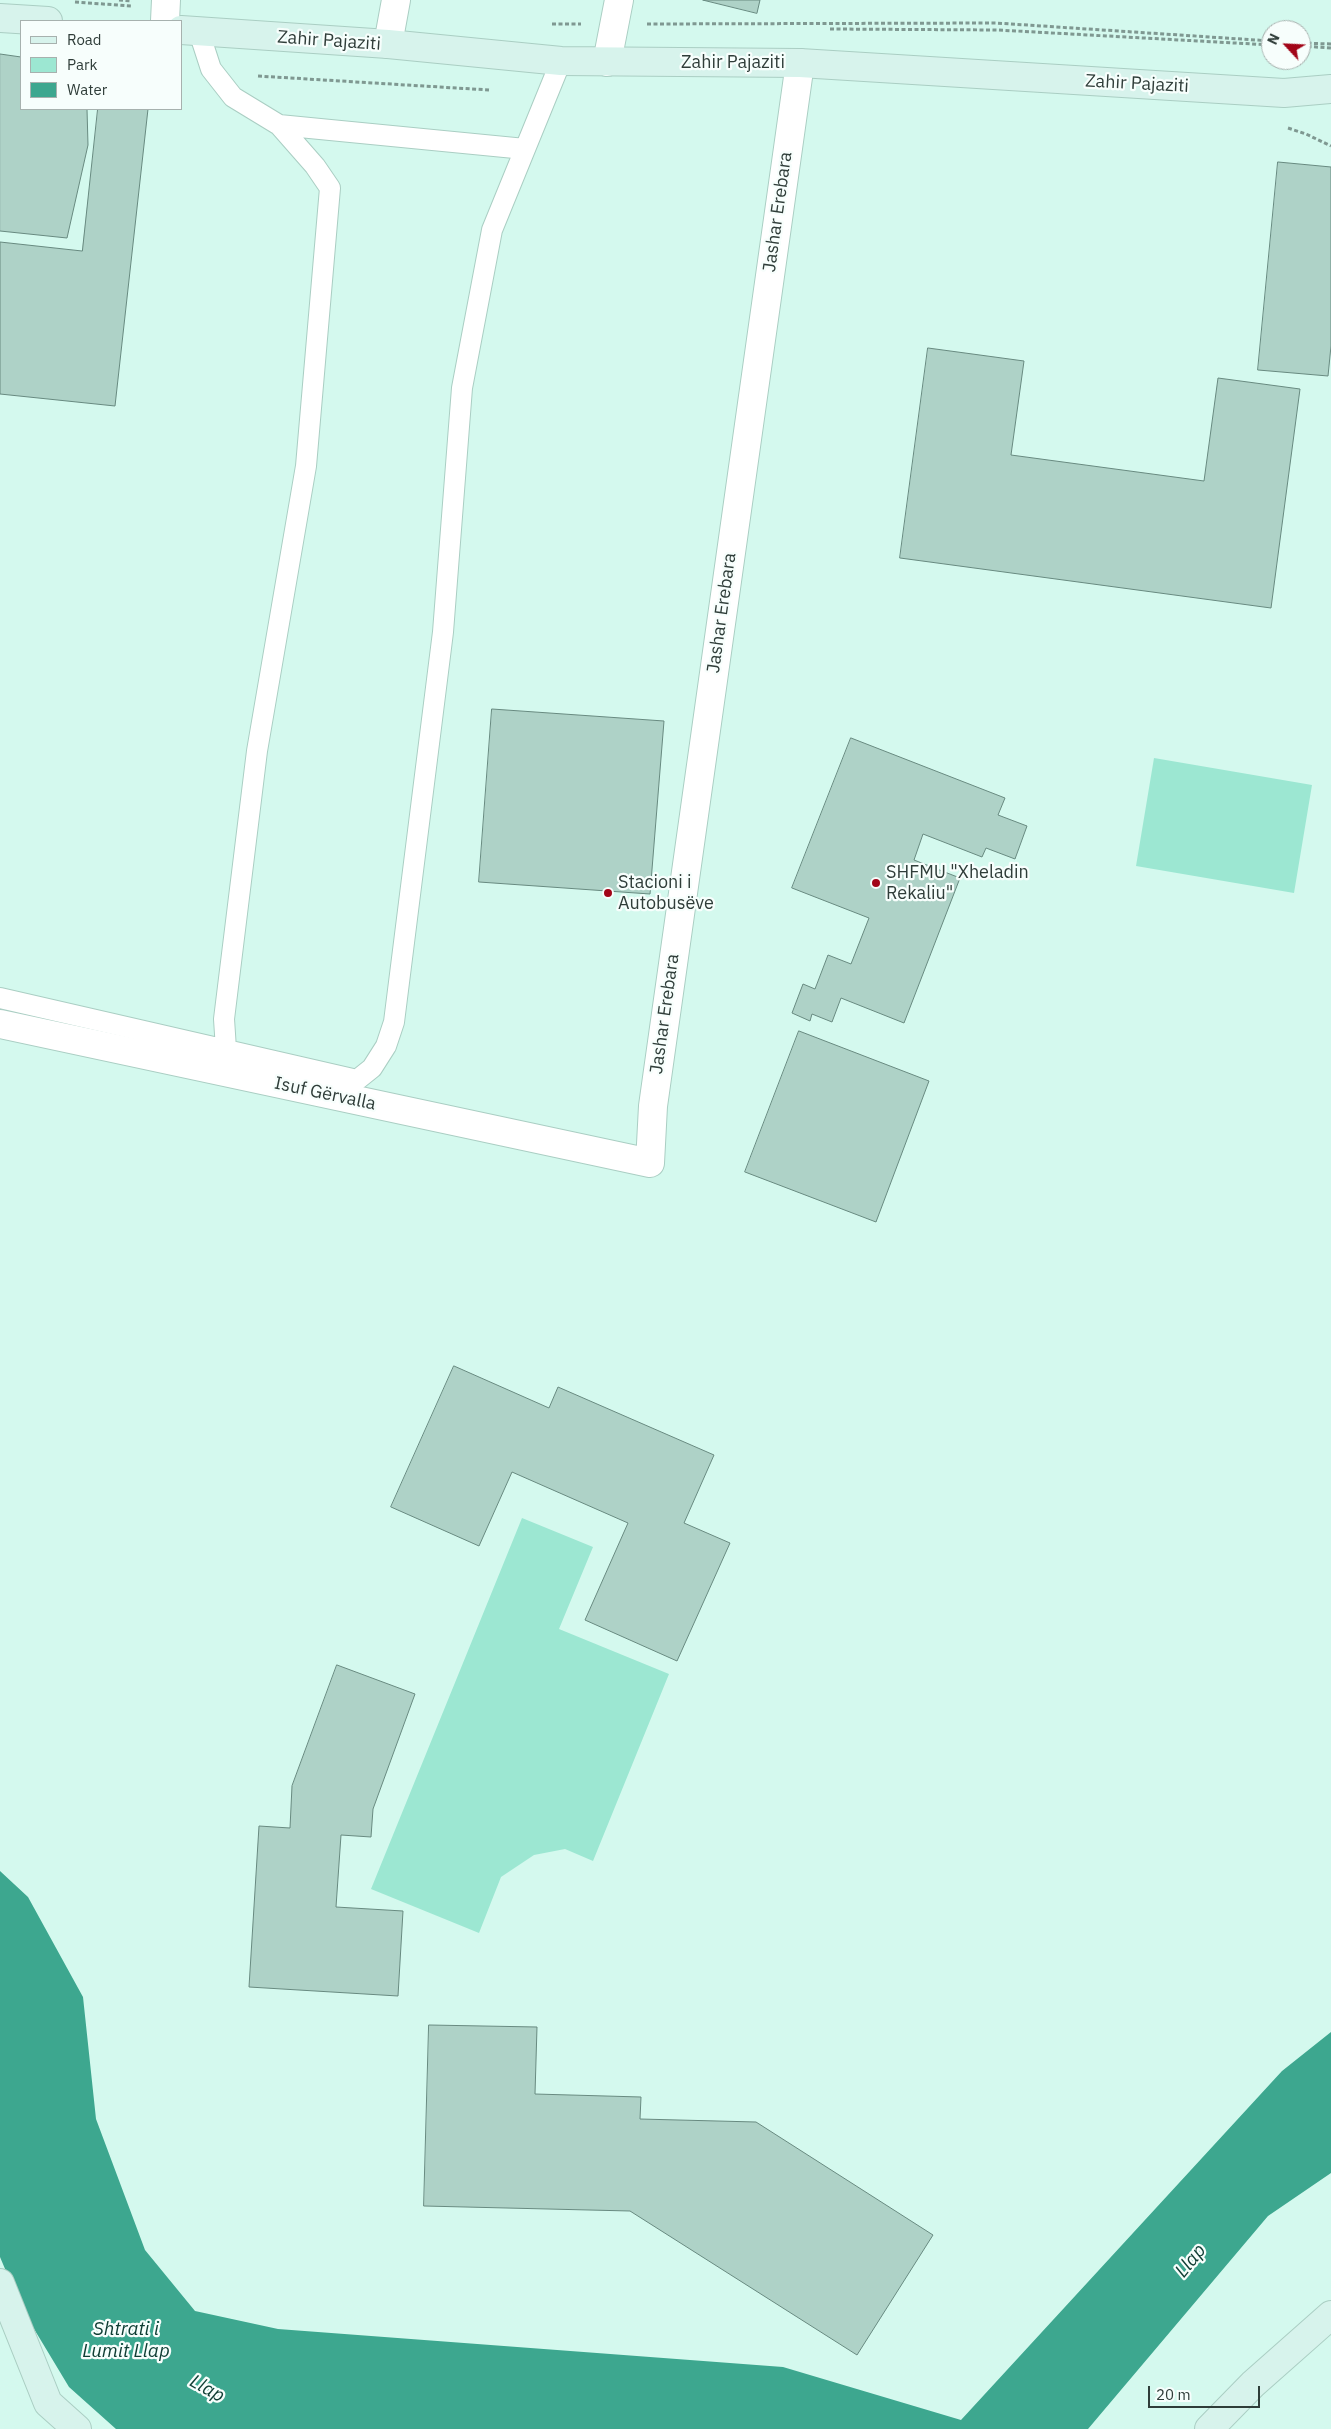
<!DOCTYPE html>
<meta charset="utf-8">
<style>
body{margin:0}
#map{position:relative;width:1331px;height:2429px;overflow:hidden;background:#d4f9ee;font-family:"IBM Plex Sans",sans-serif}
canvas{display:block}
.legend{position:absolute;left:20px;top:20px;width:162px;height:90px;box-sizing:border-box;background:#f7fefc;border:1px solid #a7b1ae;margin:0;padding:6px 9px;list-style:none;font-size:15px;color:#2f3d39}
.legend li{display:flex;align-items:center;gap:10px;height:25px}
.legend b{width:25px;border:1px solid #a7b1ae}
.north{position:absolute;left:1261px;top:20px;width:50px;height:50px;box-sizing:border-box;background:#f7fefc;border:1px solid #a7b1ae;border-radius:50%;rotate:295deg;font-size:14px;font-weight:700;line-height:20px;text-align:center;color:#2f3d39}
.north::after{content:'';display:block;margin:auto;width:18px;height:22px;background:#a20518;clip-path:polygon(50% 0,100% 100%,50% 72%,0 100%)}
.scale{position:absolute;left:1148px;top:2386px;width:112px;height:22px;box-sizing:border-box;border:2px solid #2f3d39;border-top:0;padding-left:6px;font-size:15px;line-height:18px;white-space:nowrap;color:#2f3d39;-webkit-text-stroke:4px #f7fefc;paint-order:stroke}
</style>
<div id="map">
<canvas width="1331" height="2429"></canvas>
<ul class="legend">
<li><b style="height:6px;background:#d7f3ec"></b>Road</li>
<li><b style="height:14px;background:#9ce7d2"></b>Park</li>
<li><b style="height:14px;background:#3da78f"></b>Water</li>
</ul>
<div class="north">N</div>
<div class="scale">20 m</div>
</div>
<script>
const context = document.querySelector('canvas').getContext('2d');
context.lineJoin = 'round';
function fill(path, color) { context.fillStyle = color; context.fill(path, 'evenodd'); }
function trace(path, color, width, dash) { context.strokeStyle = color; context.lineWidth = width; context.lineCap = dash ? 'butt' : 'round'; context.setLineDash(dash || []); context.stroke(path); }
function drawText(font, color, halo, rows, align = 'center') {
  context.font = font + ' "IBM Plex Sans",sans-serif'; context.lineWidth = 4.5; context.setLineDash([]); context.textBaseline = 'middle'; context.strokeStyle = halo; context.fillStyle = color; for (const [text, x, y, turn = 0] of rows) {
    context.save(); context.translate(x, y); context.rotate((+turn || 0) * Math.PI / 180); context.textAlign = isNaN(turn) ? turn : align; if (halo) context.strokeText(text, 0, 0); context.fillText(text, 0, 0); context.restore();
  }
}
fill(new Path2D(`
 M 1154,758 L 1312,785 L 1294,893 L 1136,866 Z
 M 522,1518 L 593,1547 L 559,1629 L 669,1674 L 593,1861 L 565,1849 L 534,1855 L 501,1877 L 479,1933 L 371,1889 Z`), '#9ce7d2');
fill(new Path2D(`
 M 0,1871 L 28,1897 L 83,1997 L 96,2119 L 145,2250 L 195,2311 L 278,2329 L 783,2367 L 961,2420 L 1282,2071 L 1331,2032 L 1331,2173 L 1268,2216 L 1088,2429 L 116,2429 L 69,2387 L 22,2309 L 0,2257 Z`), '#3da78f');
const building = new Path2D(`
 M 703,0 L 760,0 L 757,13 Z
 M 0,54 L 21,57 L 21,109 L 87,109 L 88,145 L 67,238 L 0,231 Z
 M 98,109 L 148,109 L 115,406 L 0,394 L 0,242 L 82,251 Z
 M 1278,162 L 1331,167 L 1331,346 L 1328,376 L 1258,370 Z
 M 928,348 L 1024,361 L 1011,455 L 1204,481 L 1218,378 L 1300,389 L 1271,608 L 900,558 Z
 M 492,709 L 664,721 L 650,894 L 479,882 Z
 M 851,738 L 1005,798 L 998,815 L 1027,826 L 1015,859 L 986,848 L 982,857 L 923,834 L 914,860 L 960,878 L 904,1023 L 841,998 L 832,1022 L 812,1014 L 810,1021 L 792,1013 L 803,984 L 815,989 L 828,955 L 851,964 L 869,918 L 792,888 Z
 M 799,1031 L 929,1081 L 876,1222 L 745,1172 Z
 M 454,1366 L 549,1408 L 558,1387 L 714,1455 L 684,1523 L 730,1543 L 677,1661 L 585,1620 L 628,1523 L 512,1472 L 479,1546 L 391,1507 Z
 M 337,1665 L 415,1694 L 373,1809 L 371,1837 L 341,1835 L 336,1907 L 403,1911 L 398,1996 L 249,1987 L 259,1826 L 290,1828 L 292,1786 Z
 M 429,2025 L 537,2027 L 535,2094 L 641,2097 L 640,2119 L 756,2122 L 933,2235 L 857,2355 L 630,2211 L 424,2206 Z`);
fill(building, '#aed2c7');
trace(building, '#688a80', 1);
const service = new Path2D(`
 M 199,32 L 211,69 L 233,97 L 279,125 L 315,166 L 330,188 L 306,466 L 257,751 L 224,1019 L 226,1049
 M 279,125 L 525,149
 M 0,998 L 357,1080 L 372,1068 L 386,1046 L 394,1022 L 443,632 L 462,388 L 492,230 L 561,61`);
const minor = new Path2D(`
 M 165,21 L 166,0
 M 388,44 L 396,0
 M 607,62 L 619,0
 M 0,1024 L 650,1163 L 653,1106 L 800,63`);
const secondary = new Path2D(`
 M 0,18 L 48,21
 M 181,30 L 388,44 L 561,61 L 800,63 L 1284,93 L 1331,89
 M 0,2283 L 48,2403 L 77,2429
 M 1209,2429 L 1253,2384 L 1331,2315`);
trace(service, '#aacec3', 22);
trace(minor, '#aacec3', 30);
trace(secondary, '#aacec3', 30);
trace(new Path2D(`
 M 119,0 L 132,1
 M 75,2 L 131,6
 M 552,24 L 581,24
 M 647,24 L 996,23 L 1271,41
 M 830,29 L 998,30 L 1271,45
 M 1301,43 L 1331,44
 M 1301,46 L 1331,48
 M 258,76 L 489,90
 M 1288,128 L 1306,134 L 1331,146`), '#7f9891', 3, [4, 2.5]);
trace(service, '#fff', 20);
trace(minor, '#fff', 28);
trace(secondary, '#d7f3ec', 28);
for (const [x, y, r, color] of [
 [876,883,5,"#a20518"],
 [608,893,5,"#a20518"]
]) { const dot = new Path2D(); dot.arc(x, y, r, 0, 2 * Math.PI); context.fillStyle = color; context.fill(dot); trace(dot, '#f7fefc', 2); }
drawText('18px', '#2f3d39', '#f7fefc', [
 ["Zahir Pajaziti",329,41,4],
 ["Zahir Pajaziti",733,63],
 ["Zahir Pajaziti",1137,84,3],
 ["Jashar Erebara",778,212,-82],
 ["Jashar Erebara",722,613,-82],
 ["Jashar Erebara",665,1014,-82],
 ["Isuf Gërvalla",325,1094,12]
]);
drawText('18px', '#2f3d39', '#f7fefc', [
 ["SHFMU \"Xheladin",886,873],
 ["Rekaliu\"",886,894],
 ["Stacioni i",618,883],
 ["Autobusëve",618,904]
], 'left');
drawText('italic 19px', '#0e3d33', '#f7fefc', [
 ["Llap",1191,2261,-51],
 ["Shtrati i",126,2330],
 ["Lumit Llap",126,2352],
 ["Llap",207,2389,29]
]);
</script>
